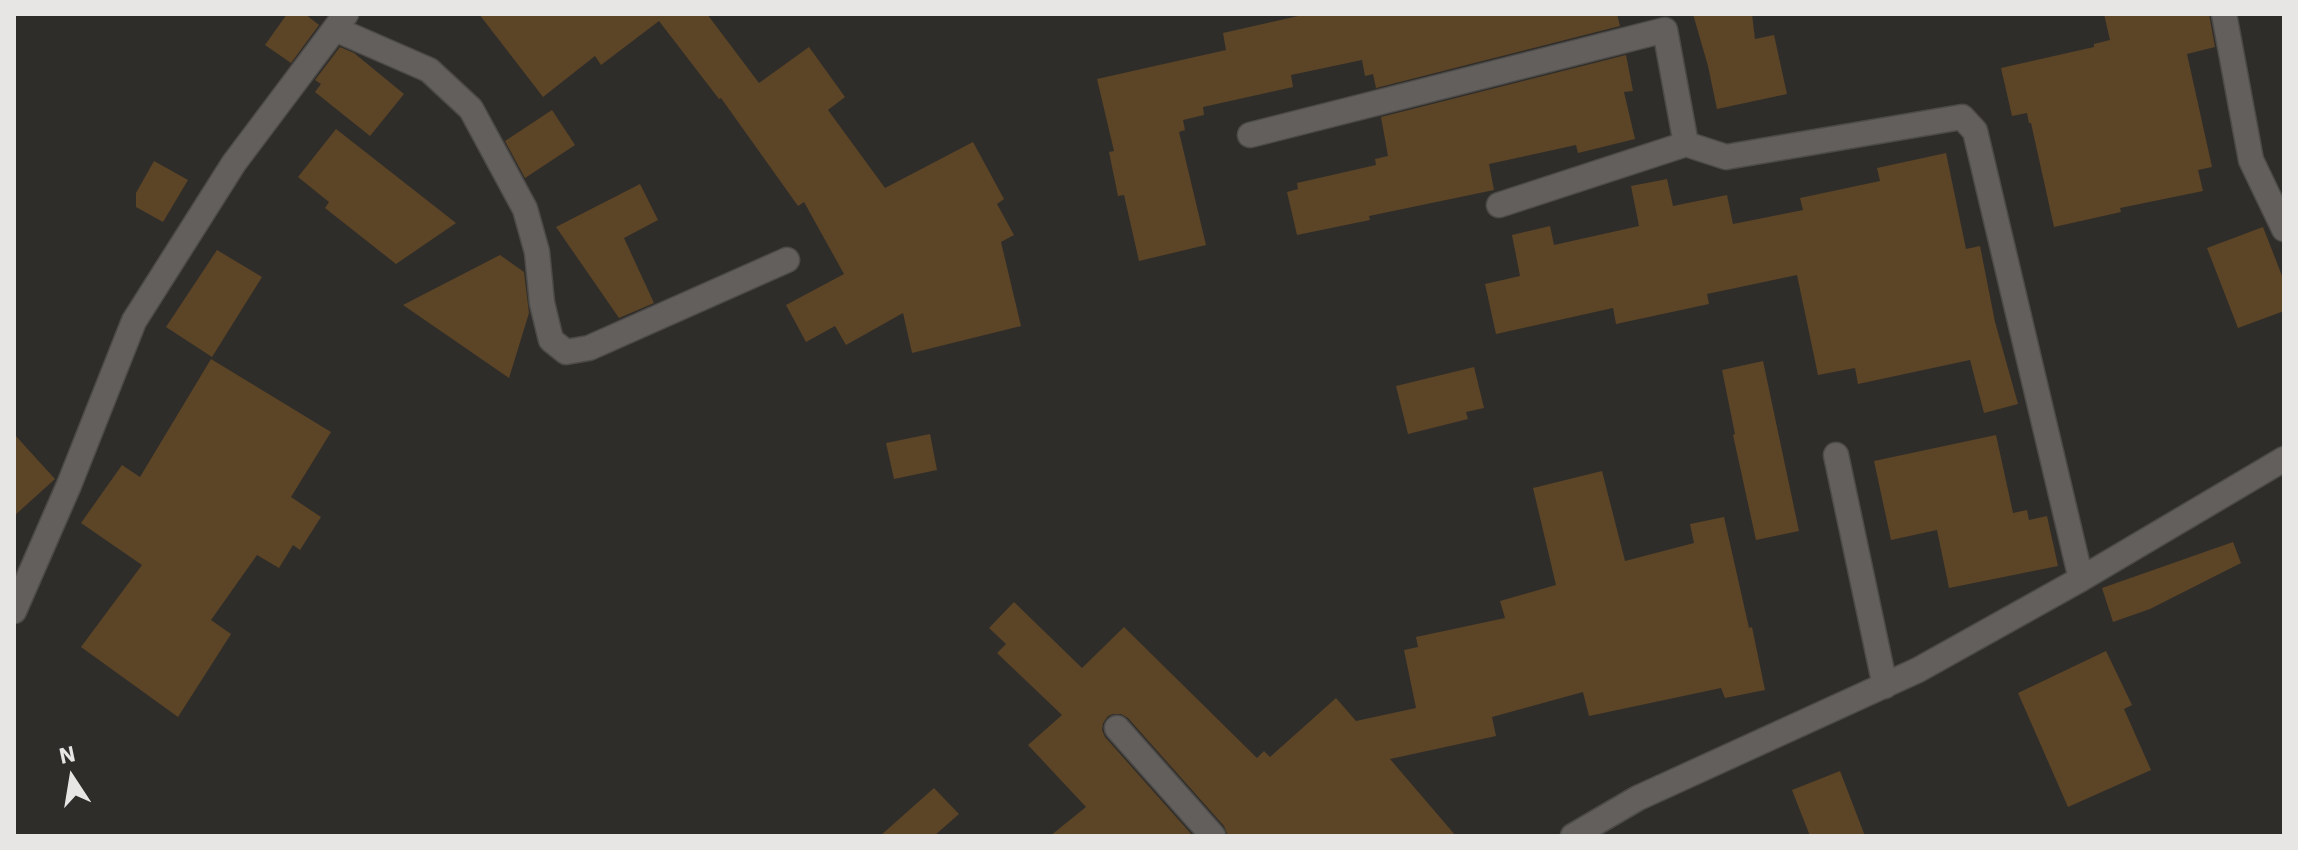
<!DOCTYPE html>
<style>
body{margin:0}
#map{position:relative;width:2298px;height:850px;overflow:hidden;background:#2f2d2a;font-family:"IBM Plex Sans",sans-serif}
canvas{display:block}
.frame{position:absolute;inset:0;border:16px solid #e8e6e4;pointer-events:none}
.north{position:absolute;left:32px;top:738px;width:80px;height:80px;-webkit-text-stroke:6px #2f2d2a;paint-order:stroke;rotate:348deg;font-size:22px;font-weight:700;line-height:32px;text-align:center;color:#e8e6e4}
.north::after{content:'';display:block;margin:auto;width:28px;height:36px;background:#e8e6e4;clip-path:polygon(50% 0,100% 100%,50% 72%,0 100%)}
</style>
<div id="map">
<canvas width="2298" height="850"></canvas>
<div class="frame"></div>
<div class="north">N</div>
</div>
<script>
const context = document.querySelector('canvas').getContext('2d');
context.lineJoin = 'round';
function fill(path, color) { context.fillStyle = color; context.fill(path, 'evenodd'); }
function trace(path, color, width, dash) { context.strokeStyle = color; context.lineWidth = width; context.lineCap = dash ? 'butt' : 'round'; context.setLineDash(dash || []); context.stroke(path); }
fill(new Path2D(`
 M 287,14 L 305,14 L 319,25 L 291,63 L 265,45 Z
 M 479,14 L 707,14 L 759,83 L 809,47 L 845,97 L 828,110 L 885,188 L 973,142 L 1004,199 L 997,204 L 1014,235 L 1001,242 L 1021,326 L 912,353 L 903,313 L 846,345 L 835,326 L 806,342 L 786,305 L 844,274 L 804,202 L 798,206 L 721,98 L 719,99 L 659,21 L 601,65 L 595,56 L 543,97 Z
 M 1307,14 L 1617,14 L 1620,26 L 1376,88 L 1373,74 L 1365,76 L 1362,60 L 1291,75 L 1293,87 L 1203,107 L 1204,115 L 1183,120 L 1185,130 L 1179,132 L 1206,245 L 1139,261 L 1124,195 L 1118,196 L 1109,152 L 1114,151 L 1097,79 L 1226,50 L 1223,33 Z
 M 1693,14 L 1752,14 L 1755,39 L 1774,35 L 1787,94 L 1717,109 L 1708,66 Z
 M 2104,14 L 2209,14 L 2215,47 L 2187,54 L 2212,167 L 2198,170 L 2203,191 L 2120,208 L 2121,212 L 2054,227 L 2031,123 L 2029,123 L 2027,113 L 2012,116 L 2001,68 L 2094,47 L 2094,44 L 2110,40 Z
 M 340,47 L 354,53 L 404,94 L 370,136 L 315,92 L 321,84 L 315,80 Z
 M 1626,55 L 1633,91 L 1624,92 L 1635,139 L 1578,153 L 1576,145 L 1489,164 L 1494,190 L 1369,216 L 1370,220 L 1297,235 L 1287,192 L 1298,189 L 1297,183 L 1376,165 L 1375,159 L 1388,156 L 1381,117 Z
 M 552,110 L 575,145 L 525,178 L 505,141 Z
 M 336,129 L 456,223 L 396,264 L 325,208 L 329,202 L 298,177 Z
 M 1946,153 L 1966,249 L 1980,246 L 1995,322 L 2018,404 L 1984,413 L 1970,360 L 1858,384 L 1855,368 L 1818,375 L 1797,275 L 1707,294 L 1709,304 L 1616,324 L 1613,308 L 1496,334 L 1485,284 L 1520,276 L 1512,235 L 1550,226 L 1554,245 L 1639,226 L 1631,186 L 1667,179 L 1673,206 L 1727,195 L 1733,224 L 1803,210 L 1800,198 L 1880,181 L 1877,168 Z
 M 154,161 L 188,180 L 163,222 L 136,207 L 136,193 Z
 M 640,184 L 658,220 L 624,238 L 654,303 L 619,318 L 556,227 Z
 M 2263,227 L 2284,281 L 2284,311 L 2238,328 L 2207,248 Z
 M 217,250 L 262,277 L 212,357 L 166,327 Z
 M 500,255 L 524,272 L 529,313 L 509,378 L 403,305 Z
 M 211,359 L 331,432 L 291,497 L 321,517 L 300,550 L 293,545 L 279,568 L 257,555 L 211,620 L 231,634 L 178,717 L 81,647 L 142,565 L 81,523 L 122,465 L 140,477 Z
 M 1763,361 L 1799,531 L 1756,540 L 1733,435 L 1735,434 L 1722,370 Z
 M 1474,367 L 1484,408 L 1466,412 L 1468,419 L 1408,434 L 1396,386 Z
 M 14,434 L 55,479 L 14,516 Z
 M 930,434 L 937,470 L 894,479 L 886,443 Z
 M 1996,435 L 2013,513 L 2027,510 L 2029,520 L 2047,516 L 2058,566 L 1949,588 L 1937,530 L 1891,540 L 1874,461 Z
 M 1602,471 L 1625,561 L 1694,543 L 1690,524 L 1724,517 L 1749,628 L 1752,627 L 1765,690 L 1725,698 L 1721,688 L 1589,716 L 1583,692 L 1492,717 L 1496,736 L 1390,759 L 1456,836 L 1228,836 L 1224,826 L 1128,718 L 1121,714 L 1113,714 L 1108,716 L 1103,723 L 1102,730 L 1105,737 L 1193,836 L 1050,836 L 1086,807 L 1028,745 L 1062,715 L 997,653 L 1006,644 L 989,628 L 1014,602 L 1082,668 L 1124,627 L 1257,758 L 1264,751 L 1270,757 L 1336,698 L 1356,721 L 1416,708 L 1404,650 L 1418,647 L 1416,637 L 1505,618 L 1500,601 L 1556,585 L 1533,488 Z
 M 2233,542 L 2241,563 L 2150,609 L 2113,622 L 2102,588 Z
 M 2106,651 L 2132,705 L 2124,709 L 2151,770 L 2068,807 L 2018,693 Z
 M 1840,771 L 1865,836 L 1810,836 L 1792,790 Z
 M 934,788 L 959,814 L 934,836 L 880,836 Z`), '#5c4426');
const minor = new Path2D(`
 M 2224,14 L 2251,160 L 2284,229
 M 335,29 L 429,70 L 471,109 L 525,209 L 537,252 L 542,303 L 551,340 L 566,352 L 589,348 L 787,260
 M 1250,135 L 1665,30 L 1686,144 L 1499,205
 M 1686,144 L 1726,157 L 1962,117 L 1975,131 L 2081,579
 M 1836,455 L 1885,686
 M 14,611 L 69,485 L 134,321 L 234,163 L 346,14
 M 1117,728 L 1213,836
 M 1573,836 L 1638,798 L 1918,670 L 2081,579 L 2284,459`);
trace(minor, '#4d4b49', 27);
trace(minor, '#625f5c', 24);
</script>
